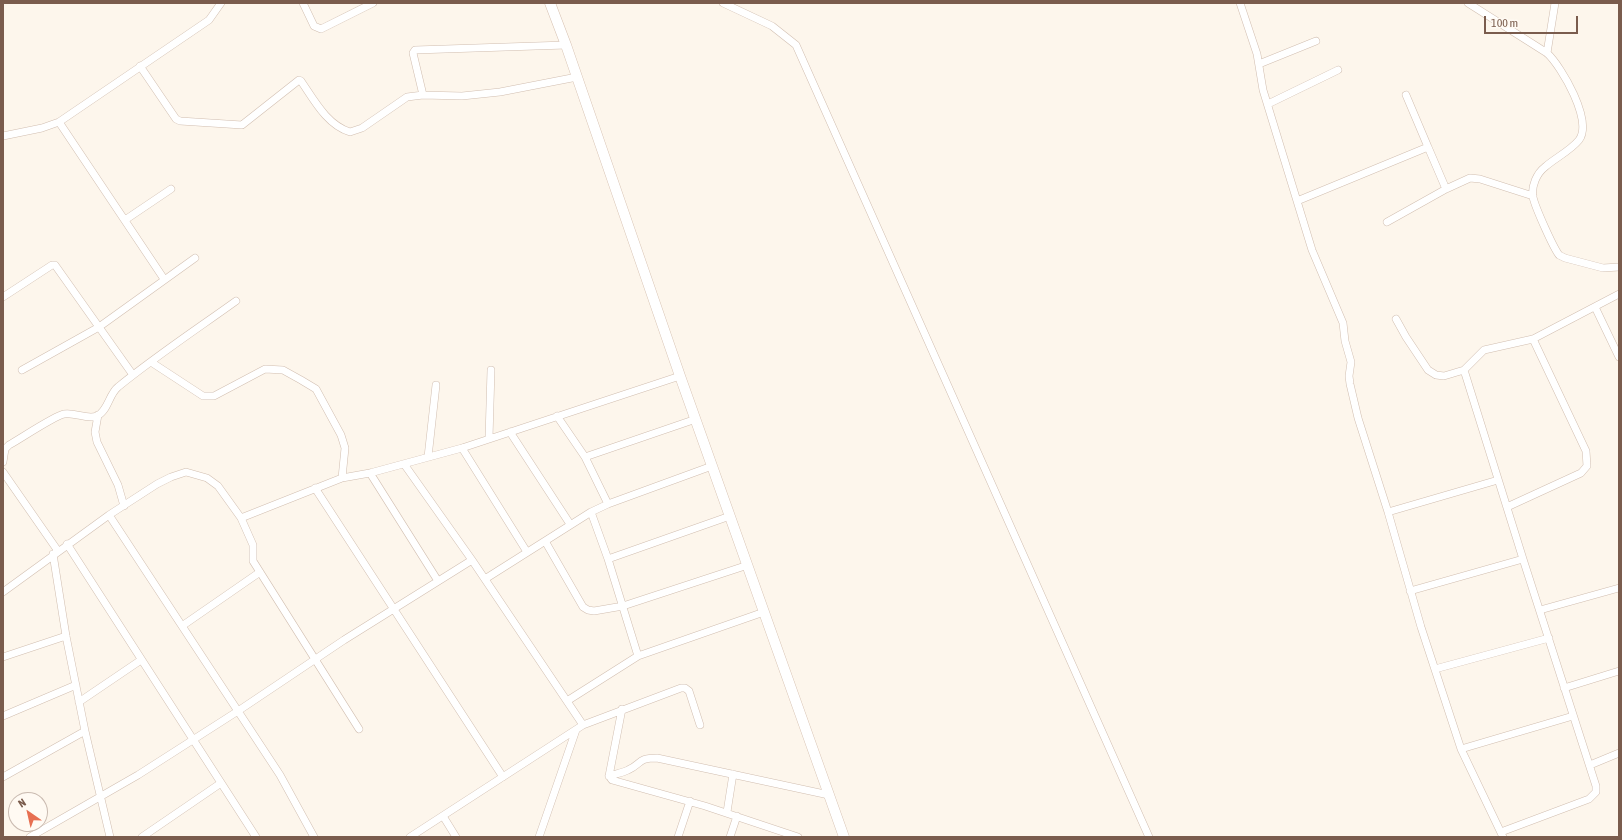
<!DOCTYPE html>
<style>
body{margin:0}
#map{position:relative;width:1622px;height:840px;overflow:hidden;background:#fdf6ec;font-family:"Asap Condensed",sans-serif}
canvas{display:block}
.frame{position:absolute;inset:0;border:4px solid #7a5c4d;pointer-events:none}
.north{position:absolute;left:8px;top:792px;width:40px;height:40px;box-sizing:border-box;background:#fffaf3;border:1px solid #cabbb1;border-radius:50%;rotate:326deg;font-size:11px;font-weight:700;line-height:16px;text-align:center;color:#7a5c4d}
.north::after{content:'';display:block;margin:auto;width:14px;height:18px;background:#e76f51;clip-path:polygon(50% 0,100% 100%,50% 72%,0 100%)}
.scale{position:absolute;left:1484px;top:16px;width:94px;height:18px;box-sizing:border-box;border:2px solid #7a5c4d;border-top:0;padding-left:5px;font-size:12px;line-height:14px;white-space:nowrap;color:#7a5c4d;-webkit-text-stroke:3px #fffaf3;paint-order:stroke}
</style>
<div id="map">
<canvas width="1622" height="840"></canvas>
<div class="frame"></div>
<div class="north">N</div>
<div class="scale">100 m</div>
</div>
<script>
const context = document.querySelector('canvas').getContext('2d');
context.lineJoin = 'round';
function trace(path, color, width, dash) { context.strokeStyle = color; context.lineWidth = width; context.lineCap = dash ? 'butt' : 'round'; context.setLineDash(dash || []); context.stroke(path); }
const street = new Path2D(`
 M 303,3 L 314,26 L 321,29 L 373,3
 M 723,3 L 772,26 L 796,45 L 1149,837
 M 1240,3 L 1257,54 L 1263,90 L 1297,201 L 1428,147 L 1406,95
 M 1468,3 L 1547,53 C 1562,67 1593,121 1579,140 C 1570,151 1555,158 1545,167 C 1537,173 1531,186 1533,197 C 1535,207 1553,247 1559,255 L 1565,258 L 1603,268 L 1619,267
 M 1547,53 L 1555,3
 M 1259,64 L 1316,41
 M 140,66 L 176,119 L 180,121 L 242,125 L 299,80 L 301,81 C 314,100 327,125 350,132 L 362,128 L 407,97 L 423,95 L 462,96 L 500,92 L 577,77
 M 423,95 L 413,53 L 415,50 L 566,45
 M 1268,104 L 1338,70
 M 59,122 L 164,279
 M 3,136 L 42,128 L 59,122 L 209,20 L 221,3
 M 1428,147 L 1446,189 L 1470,178 L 1480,179 L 1533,196
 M 1297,201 L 1312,250 L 1343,323 L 1345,341 L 1351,362 L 1349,376 L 1350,384 L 1358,418 L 1388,512 L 1421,627 L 1461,749 L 1503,837
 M 125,220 L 171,189
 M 1387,222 L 1446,189
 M 3,297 L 52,265 L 55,265 L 133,375
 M 1595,307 L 1619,357
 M 1396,319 L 1406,337 L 1428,370 L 1436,375 L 1444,376 L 1464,370 L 1484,350 L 1533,339 L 1619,294
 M 151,362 L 203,396 L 214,396 L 265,369 L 283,370 L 301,380 L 316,389 L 341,435 L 345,448 L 342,478
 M 22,370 L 99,327 L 195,258
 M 1464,370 L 1523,559 L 1596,786 L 1596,792 L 1589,799 L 1501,832
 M 98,415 L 95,432 L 97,442 L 118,485 L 124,506
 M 557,416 L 585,457 L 608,504
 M 510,432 L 570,524
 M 489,438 L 491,370
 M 462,448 L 527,552
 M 428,457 L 436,385
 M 585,457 L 696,419
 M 3,462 L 5,449 L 9,445 C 20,439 54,416 64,414 C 75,412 87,420 97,416 C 108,411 109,394 118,387 C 156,356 197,329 236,301
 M 404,464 L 472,560 L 583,725
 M 3,472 L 58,551
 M 370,473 L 438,581
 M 315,488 L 503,777
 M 1507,507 L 1581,473 L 1587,466 L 1586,451 L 1533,339
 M 591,512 L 608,559 L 638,656
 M 1388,512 L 1498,480
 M 109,515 L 280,775 L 314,837
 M 241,518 L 253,545 L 253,561 L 359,729
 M 545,541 L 583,607 L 588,610 L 594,611 L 623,606 L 748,565
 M 67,544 L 256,837
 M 53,554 L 66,636 L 85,731
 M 608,559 L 730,516
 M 485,579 L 591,512 L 608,504 L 712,466
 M 1410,591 L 1523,559
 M 3,592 L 109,515 L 157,484 L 171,477 L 186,472 L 207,478 L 218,486 L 241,518 L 342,478 L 370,473 L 462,448 L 680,376
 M 1540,610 L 1619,588
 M 182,626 L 260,572
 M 3,657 L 66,636
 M 1435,669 L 1549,638
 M 1564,688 L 1619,671
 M 567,701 L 638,656 L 764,612
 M 79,702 L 141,660
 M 622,709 L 609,776 C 615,774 622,773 628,770 C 642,764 637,758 657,758 L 829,795
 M 3,716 L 76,685
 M 1461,749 L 1573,716
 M 1590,765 L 1619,753
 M 609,776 L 612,780 L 705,806 L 798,837
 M 3,777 L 85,731 L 110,837
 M 727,812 L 733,774
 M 443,816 L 456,837
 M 30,837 L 138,775 L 238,711 L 344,640 L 472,560
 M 142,837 L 221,783
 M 410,837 L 583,725 L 681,688 L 685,688 L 689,691 L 700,725
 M 539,837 L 576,730
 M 678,837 L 690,801
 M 730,837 L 737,816`);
const secondary = new Path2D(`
 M 550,3 L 566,45 L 680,376 L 844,837`);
trace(street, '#d1beb0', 8);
trace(secondary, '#d6c0b0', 11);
trace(street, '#fff', 7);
trace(secondary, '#fff', 10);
</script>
